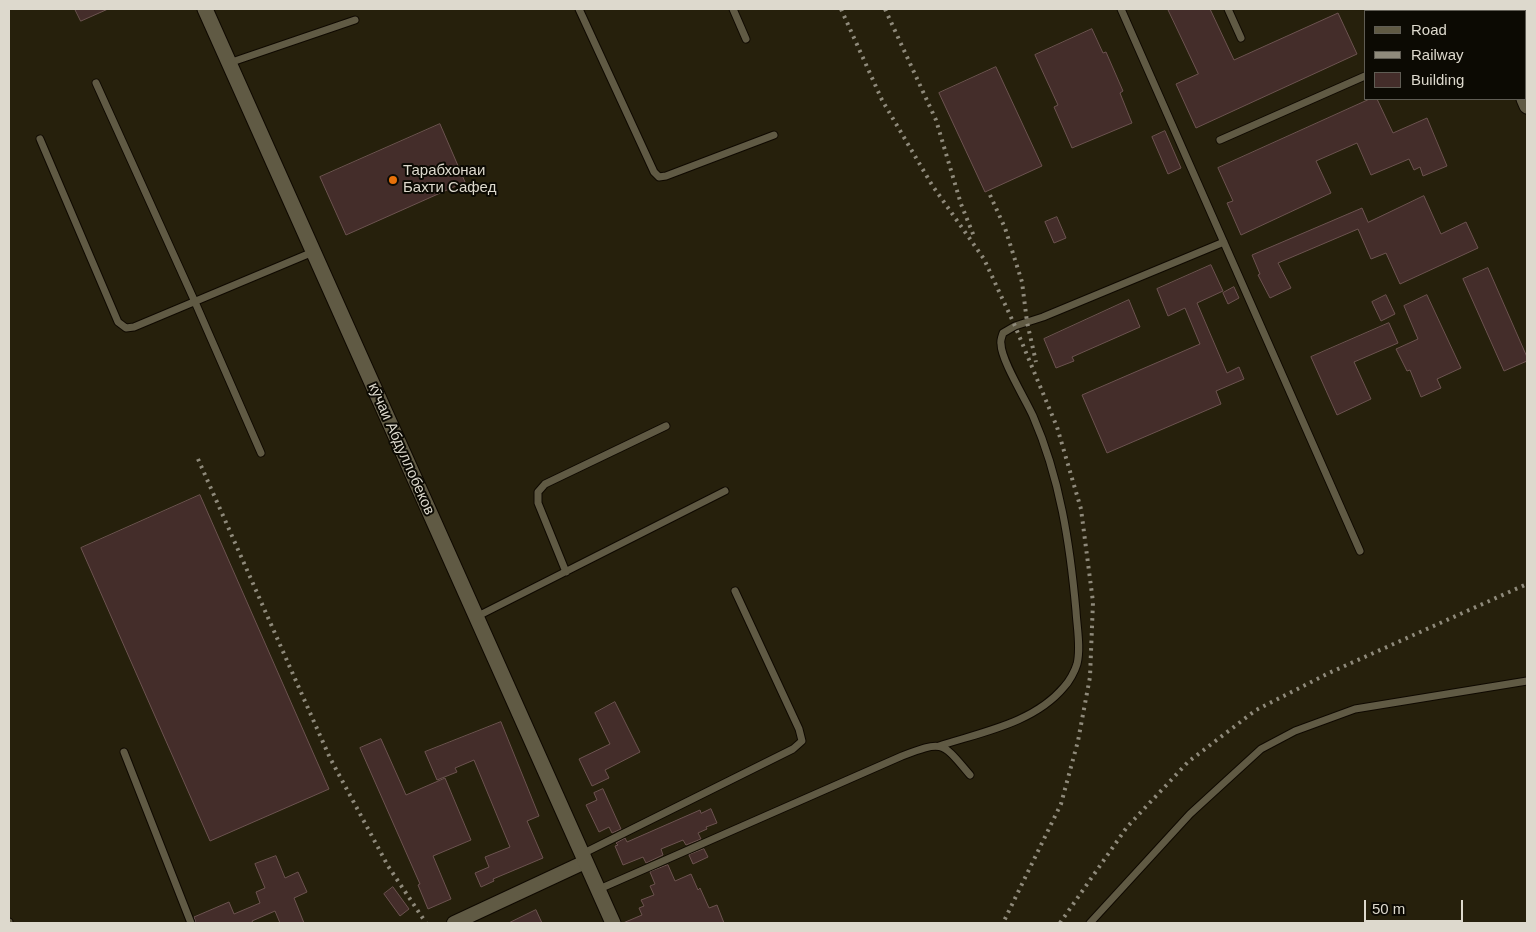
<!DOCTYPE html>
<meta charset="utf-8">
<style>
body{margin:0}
#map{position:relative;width:1536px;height:932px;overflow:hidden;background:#26200c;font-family:Helvetica,sans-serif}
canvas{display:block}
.frame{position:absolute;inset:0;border:10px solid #ddd9cd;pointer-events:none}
.legend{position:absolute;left:1364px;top:10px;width:162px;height:90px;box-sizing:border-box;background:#0c0a03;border:1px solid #605d54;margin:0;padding:6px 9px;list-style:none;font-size:15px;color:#ddd9cd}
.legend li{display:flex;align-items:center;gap:10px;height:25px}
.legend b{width:25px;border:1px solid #605d54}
.scale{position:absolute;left:1364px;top:900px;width:99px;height:22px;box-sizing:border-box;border:2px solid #ddd9cd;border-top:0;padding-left:6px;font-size:15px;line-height:18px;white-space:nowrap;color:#ddd9cd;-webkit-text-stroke:4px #0c0a03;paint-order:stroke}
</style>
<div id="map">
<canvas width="1536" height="932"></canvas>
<div class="frame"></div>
<ul class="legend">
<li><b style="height:6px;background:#605a44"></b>Road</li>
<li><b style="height:6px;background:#8f8a7b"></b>Railway</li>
<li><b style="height:14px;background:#442d2a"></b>Building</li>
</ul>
<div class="scale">50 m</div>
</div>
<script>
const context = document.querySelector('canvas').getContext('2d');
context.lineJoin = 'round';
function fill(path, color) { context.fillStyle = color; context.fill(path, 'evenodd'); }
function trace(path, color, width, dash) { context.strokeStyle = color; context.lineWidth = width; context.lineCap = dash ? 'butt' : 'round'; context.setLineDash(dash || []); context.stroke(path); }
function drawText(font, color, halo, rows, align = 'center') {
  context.font = font + ' Helvetica,sans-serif'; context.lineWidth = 4; context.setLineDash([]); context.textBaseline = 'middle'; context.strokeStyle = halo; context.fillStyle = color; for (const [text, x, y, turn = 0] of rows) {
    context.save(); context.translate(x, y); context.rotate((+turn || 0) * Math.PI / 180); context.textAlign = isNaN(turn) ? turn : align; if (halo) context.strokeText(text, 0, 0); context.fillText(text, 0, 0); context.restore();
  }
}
const building = new Path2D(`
 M 75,9 L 108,9 L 81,21 Z
 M 1168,9 L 1210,9 L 1234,60 L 1338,13 L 1357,54 L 1196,128 L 1176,84 L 1198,74 Z
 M 1092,29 L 1103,53 L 1106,52 L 1123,91 L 1120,93 L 1132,123 L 1072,148 L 1054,107 L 1058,105 L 1035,55 Z
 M 996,67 L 1042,166 L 985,192 L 939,93 Z
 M 1370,99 L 1377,99 L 1393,133 L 1427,118 L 1447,166 L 1423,176 L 1420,167 L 1414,170 L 1409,159 L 1371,175 L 1357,143 L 1316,161 L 1331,193 L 1241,235 L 1227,203 L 1233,201 L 1218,168 Z
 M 440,124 L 465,182 L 346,235 L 320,177 Z
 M 1165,131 L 1181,168 L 1168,174 L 1152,137 Z
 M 1424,196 L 1441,234 L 1466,222 L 1478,248 L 1400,284 L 1386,253 L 1371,259 L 1358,229 L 1278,263 L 1291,288 L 1270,298 L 1258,275 L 1260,274 L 1252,255 L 1362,208 L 1368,222 Z
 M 1057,217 L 1066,238 L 1054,243 L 1045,222 Z
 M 1211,265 L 1223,291 L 1197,303 L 1227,373 L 1239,367 L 1244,379 L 1216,391 L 1221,404 L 1107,453 L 1082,395 L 1200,344 L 1185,308 L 1168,316 L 1157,289 Z
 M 1488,268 L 1527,357 L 1527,361 L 1504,371 L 1463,279 Z
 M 1234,287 L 1239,298 L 1228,304 L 1223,293 Z
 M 1386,295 L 1395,314 L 1381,321 L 1372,302 Z
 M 1427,295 L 1461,368 L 1437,379 L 1441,388 L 1421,397 L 1410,370 L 1407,371 L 1396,349 L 1418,339 L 1404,306 Z
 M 1129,300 L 1140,327 L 1072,357 L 1074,361 L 1056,368 L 1044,339 Z
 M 1389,323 L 1398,343 L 1354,362 L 1371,399 L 1337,415 L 1311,357 Z
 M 200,495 L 329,789 L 210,841 L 81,548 Z
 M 615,702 L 640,752 L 605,770 L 609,778 L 592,786 L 579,759 L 610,744 L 595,713 Z
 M 501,722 L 539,816 L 527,821 L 543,858 L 493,879 L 494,881 L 481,887 L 475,873 L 489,867 L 485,857 L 510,847 L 474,760 L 455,768 L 457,772 L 437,780 L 425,752 Z
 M 381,739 L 406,795 L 445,778 L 471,840 L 433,856 L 451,899 L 428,909 L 418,885 L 420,884 L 360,748 Z
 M 603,789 L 621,829 L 612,833 L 609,827 L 599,832 L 586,805 L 597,800 L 594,793 Z
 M 711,809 L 717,823 L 706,827 L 707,829 L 698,833 L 701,839 L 686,845 L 683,840 L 661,849 L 663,855 L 646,863 L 643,857 L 623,865 L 615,846 L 618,845 L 616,843 L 625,838 L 627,842 L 700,810 L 701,813 Z
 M 704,849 L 708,857 L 693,864 L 689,855 Z
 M 276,856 L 285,878 L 298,872 L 307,892 L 294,898 L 304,923 L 280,923 L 275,911 L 252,921 L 253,923 L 196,923 L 194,917 L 229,902 L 234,914 L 260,903 L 256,892 L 265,888 L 255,864 Z
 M 668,865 L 675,881 L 691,874 L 698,890 L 700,888 L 709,908 L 717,905 L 724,923 L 623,923 L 642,915 L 639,908 L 644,906 L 641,900 L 654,895 L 650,886 L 655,884 L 650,872 Z
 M 393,887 L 409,909 L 400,916 L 384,894 Z
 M 536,910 L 542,923 L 509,923 Z`);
fill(building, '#442d2a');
trace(building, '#6c5350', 1);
const lane = new Path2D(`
 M 579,9 L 654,172 L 659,177 L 666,176 L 774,135
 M 733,9 L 746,39
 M 1121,9 L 1360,551
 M 1228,9 L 1241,38
 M 1380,9 L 1381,11
 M 1525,12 L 1527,18
 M 1525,33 L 1527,32
 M 229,63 L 355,20
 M 96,83 L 195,302 L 261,453
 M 40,139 L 118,322 L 126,328 L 134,327 L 313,252
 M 1220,140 L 1365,76
 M 566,572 L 538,503 L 538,492 L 545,484 L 666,426
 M 476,617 L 725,491
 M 939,746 C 982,732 1034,723 1064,687 C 1069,682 1075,671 1077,664 C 1081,648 1077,628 1076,611 C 1070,544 1060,478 1033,416 C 1026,400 1001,360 1001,344 C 1000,341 1002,336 1003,333 L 1015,326 L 1043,317 L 1224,242
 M 124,752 L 191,923
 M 582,854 L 793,749 L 802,741 L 799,729 L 735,591
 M 597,890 L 902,756 C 944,740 942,742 970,775
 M 9,922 L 9,923
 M 1090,923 L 1190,814 L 1261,749 L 1295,731 L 1355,709 L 1527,681`);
const street = new Path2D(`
 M 454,923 L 585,862`);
const secondary = new Path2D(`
 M 205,9 L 613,923
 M 1487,9 L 1488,11
 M 1524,99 L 1527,106`);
trace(lane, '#0f0900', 9);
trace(street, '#0f0900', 16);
trace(secondary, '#0f0900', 17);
trace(lane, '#605a44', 7);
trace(street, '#605a44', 14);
trace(secondary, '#605a44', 15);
trace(new Path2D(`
 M 841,9 L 882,100 L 932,185 L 984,259 L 1015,326 L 1057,427 L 1081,509 L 1093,602 L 1090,677 L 1078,741 L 1061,804 L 1003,923
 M 885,9 L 936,120 L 961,204 L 975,239
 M 990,195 L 1005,228 L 1022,282 L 1027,322 L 1036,362
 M 198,459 L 330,758 L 388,866 L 426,923
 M 1060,923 L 1127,827 L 1188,762 L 1256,710 L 1329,673 L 1527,584`), '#8f8a7b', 4, [2.5, 5]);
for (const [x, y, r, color] of [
 [393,180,5,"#e8710a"]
]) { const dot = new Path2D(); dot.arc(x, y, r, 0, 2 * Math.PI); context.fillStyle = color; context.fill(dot); trace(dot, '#0c0a03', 2); }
drawText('15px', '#ddd9cd', '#0c0a03', [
 ["Тарабхонаи",403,171],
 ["Бахти Сафед",403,188]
], 'left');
drawText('15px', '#ddd9cd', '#0c0a03', [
 ["кӯчаи Абдуллобеков",401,449,66]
]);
</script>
